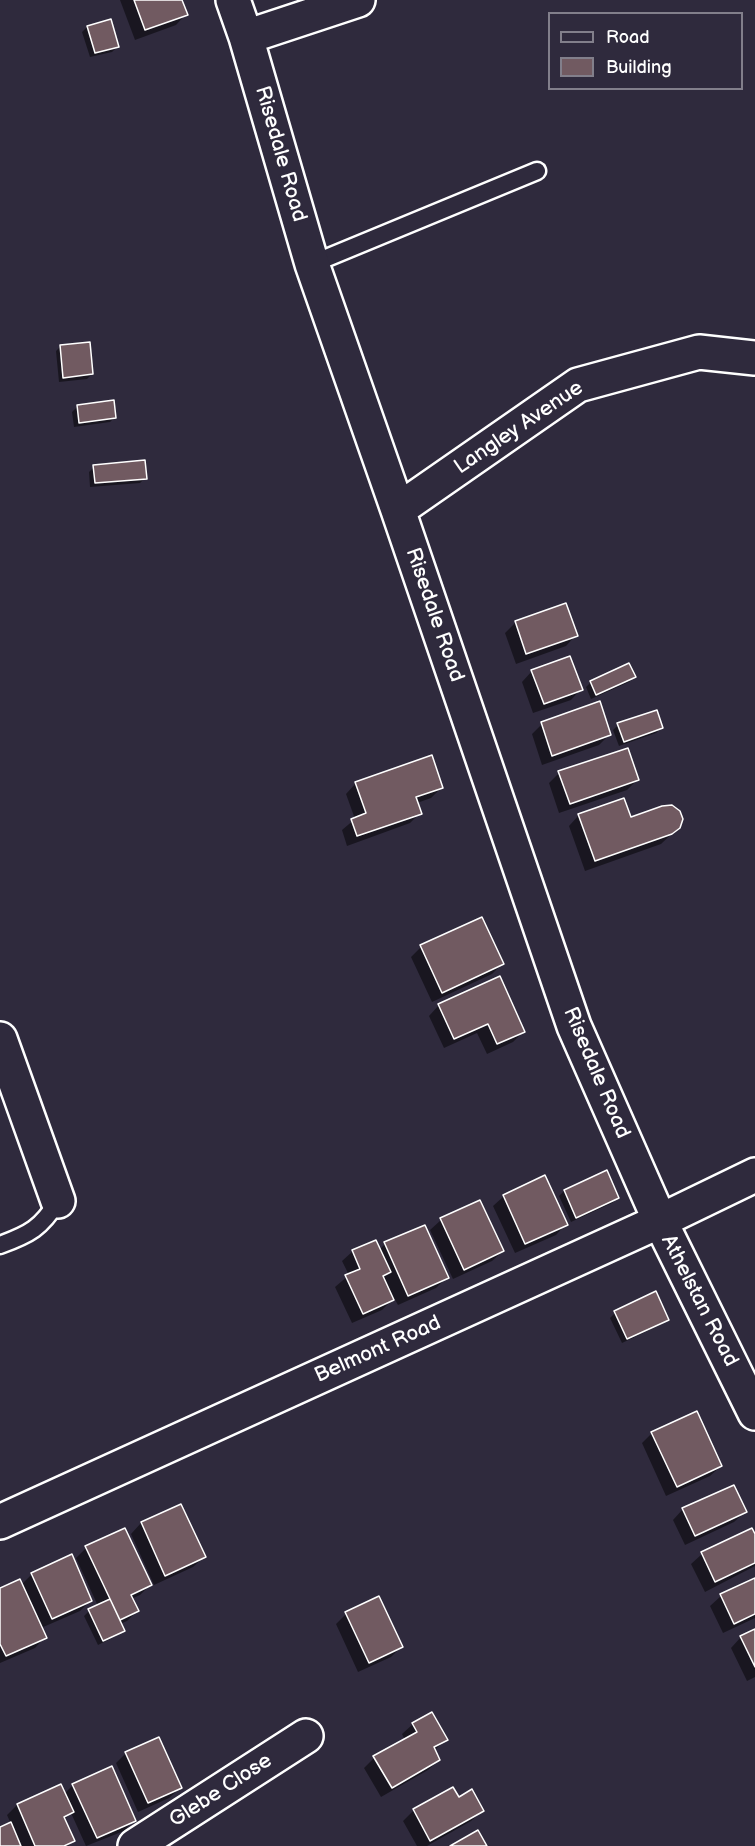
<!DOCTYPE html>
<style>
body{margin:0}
#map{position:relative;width:755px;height:1846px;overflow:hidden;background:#2f2a3d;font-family:"Balsamiq Sans",sans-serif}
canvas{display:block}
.legend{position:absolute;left:548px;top:12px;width:195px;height:78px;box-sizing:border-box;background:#2f2a3d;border:2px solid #827f8b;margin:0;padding:8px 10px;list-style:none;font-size:18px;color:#fff}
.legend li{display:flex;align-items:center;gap:12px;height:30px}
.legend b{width:30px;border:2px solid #827f8b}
</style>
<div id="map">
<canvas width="755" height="1846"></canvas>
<ul class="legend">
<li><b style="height:8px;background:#2f2a3d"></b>Road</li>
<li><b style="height:16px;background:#715a61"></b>Building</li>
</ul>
</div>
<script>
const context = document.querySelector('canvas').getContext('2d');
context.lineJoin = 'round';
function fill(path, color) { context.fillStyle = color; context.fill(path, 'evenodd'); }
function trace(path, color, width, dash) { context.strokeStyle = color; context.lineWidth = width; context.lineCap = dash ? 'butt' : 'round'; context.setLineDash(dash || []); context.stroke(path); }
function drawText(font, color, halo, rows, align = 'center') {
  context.font = font + ' "Balsamiq Sans",sans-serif'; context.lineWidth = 4.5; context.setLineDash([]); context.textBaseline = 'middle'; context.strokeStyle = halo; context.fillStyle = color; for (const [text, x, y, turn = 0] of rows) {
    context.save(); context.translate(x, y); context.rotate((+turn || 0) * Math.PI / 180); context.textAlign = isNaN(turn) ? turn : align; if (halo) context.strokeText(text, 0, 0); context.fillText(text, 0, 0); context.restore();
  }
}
fill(new Path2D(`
 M 120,0 L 181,0 L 186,14 L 176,25 L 135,40 Z
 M 110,21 L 117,47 L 112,52 L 90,57 L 82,32 L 87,27 Z
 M 61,346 L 92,374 L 87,379 L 59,382 L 56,351 Z
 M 77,407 L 115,417 L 110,422 L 74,427 L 72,412 Z
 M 94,467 L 145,478 L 140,483 L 90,487 L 89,472 Z
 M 565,605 L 576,635 L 566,646 L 516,664 L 505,633 L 515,623 Z
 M 532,671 L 581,689 L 571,700 L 533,713 L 522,682 Z
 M 634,677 L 629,682 L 591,699 L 586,687 L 591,682 Z
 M 542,724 L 610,734 L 599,745 L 542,765 L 532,734 Z
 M 618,725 L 661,728 L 656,733 L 619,746 L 613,730 Z
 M 559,773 L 637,780 L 627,790 L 559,813 L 549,783 Z
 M 356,783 L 441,788 L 431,798 L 417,803 L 420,813 L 410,823 L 347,846 L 342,830 L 355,819 L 346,794 Z
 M 579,815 L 630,819 L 679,827 L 661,844 L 585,871 L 569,826 Z
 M 421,947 L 502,964 L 492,974 L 432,1002 L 411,957 Z
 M 439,1005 L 524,1031 L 513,1042 L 487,1054 L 477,1033 L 444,1048 L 429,1016 Z
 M 606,1172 L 617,1198 L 612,1203 L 571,1222 L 559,1196 L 564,1191 Z
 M 504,1196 L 566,1224 L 556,1235 L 515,1253 L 493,1206 Z
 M 441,1220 L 503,1251 L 492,1261 L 453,1279 L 430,1230 Z
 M 385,1244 L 447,1277 L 436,1288 L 398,1305 L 394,1298 L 382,1310 L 352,1323 L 335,1287 L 349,1275 L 342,1261 L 353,1251 L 379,1250 Z
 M 655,1293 L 667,1319 L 662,1324 L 622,1343 L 610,1318 L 615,1313 Z
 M 652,1433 L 721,1466 L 710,1476 L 666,1496 L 642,1443 Z
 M 181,1506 L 204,1557 L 193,1567 L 154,1585 L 131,1534 L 141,1523 Z
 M 683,1509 L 745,1512 L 734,1522 L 685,1545 L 673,1520 Z
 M 751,1530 L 755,1538 L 755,1566 L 705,1592 L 691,1564 L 702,1554 Z
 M 86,1548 L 150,1585 L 140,1595 L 131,1599 L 137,1611 L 127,1621 L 120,1624 L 123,1630 L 118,1635 L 98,1645 L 84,1616 L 89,1611 L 98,1606 L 76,1558 Z
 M 32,1574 L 91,1600 L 80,1611 L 41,1628 L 45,1637 L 35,1648 L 0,1663 L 0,1590 L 21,1585 Z
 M 755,1580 L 755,1618 L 723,1633 L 710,1606 L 721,1596 Z
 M 346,1614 L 401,1647 L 391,1657 L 358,1672 L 336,1624 Z
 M 755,1631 L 755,1677 L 747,1681 L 731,1648 L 741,1637 Z
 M 413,1724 L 446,1739 L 434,1751 L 439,1760 L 428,1770 L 381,1797 L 364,1768 L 374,1758 L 405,1740 L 402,1734 Z
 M 126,1753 L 180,1788 L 169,1798 L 138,1812 L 116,1763 Z
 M 73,1785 L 134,1820 L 124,1831 L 86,1846 L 71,1813 L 64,1820 L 73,1841 L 68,1846 L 0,1846 L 0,1829 L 11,1824 L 7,1815 L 17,1805 L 61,1786 L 64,1794 Z
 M 452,1789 L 458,1799 L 482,1811 L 471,1821 L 427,1846 L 417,1846 L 403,1821 L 413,1811 Z`), '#0007');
const building = new Path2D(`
 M 134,0 L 182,0 L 188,15 L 145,30 Z
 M 111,19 L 119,47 L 95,53 L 87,26 Z
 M 90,342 L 93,374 L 63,378 L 60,345 Z
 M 114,400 L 116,418 L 79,423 L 77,405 Z
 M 145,460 L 147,479 L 95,483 L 93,465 Z
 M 566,603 L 578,636 L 526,654 L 515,621 Z
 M 570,656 L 583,690 L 544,704 L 531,670 Z
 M 629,663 L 636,677 L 596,695 L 590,681 Z
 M 600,701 L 611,735 L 552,756 L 541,722 Z
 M 657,710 L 663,728 L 624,742 L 617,723 Z
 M 628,748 L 639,780 L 570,804 L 558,771 Z
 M 432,755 L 443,788 L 416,797 L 422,814 L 357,836 L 351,819 L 366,813 L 355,782 Z
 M 624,798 L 631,817 L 662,806 L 672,805 L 680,811 L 683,819 L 680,828 L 672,834 L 595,861 L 578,814 Z
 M 482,917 L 504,964 L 442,993 L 420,945 Z
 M 500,976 L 525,1032 L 497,1044 L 488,1024 L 454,1039 L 438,1004 Z
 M 607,1170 L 619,1198 L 576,1218 L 564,1190 Z
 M 545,1175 L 568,1225 L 525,1244 L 503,1195 Z
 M 480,1200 L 504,1251 L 464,1270 L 440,1218 Z
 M 425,1225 L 449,1278 L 408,1296 L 384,1242 Z
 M 376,1240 L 391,1272 L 383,1276 L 394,1300 L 363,1314 L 345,1275 L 360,1269 L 352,1250 Z
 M 656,1291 L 669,1320 L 627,1339 L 614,1311 Z
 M 697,1411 L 722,1466 L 677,1487 L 651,1432 Z
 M 734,1485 L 747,1512 L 695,1536 L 682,1508 Z
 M 181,1504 L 206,1557 L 165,1576 L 141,1522 Z
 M 125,1528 L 152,1585 L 131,1595 L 139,1611 L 120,1620 L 85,1546 Z
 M 752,1528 L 755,1534 L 755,1563 L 715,1582 L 701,1552 Z
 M 72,1554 L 92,1601 L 52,1619 L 31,1573 Z
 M 755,1578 L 755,1614 L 734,1624 L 720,1594 Z
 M 20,1579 L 47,1638 L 6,1656 L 0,1644 L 0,1588 Z
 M 379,1596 L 403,1647 L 369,1663 L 345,1612 Z
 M 110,1599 L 125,1631 L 103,1641 L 88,1609 Z
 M 755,1629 L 755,1667 L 740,1636 Z
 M 432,1712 L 448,1740 L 434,1747 L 440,1760 L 392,1788 L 373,1756 L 417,1732 L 412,1723 Z
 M 159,1737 L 182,1788 L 148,1803 L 125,1752 Z
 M 112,1766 L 136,1821 L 97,1838 L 72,1784 Z
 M 61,1784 L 74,1812 L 64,1817 L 75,1841 L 64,1846 L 35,1846 L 17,1804 Z
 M 453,1787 L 459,1797 L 472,1789 L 484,1811 L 430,1841 L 413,1809 Z
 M 11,1822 L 21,1846 L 0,1846 L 0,1827 Z
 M 478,1830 L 487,1846 L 450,1846 Z`);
fill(building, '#715a61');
trace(building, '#fff', 1.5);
const service = new Path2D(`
 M 312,264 L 537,171
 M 0,1245 C 30,1234 41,1228 58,1201`);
const minor = new Path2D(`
 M 233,0 L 246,37 L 312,264 L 398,510 L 574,1026 L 660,1221 L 755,1413
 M 246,37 L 358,0
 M 398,510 L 578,385 L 699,352 L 755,358
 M 0,1039 L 58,1201
 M 0,1522 L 660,1221 L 755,1175
 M 135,1846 L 306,1736`);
trace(service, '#fff', 21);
trace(minor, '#fff', 38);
trace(service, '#2f2a3d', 16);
trace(minor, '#2f2a3d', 33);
drawText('21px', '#fff', '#2f2a3d', [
 ["Risedale Road",280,154,74],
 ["Langley Avenue",519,428,-34],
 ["Risedale Road",434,615,71],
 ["Risedale Road",596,1073,67],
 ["Athelstan Road",699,1301,63],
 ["Belmont Road",378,1350,-24],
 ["Glebe Close",221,1791,-33]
]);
</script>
